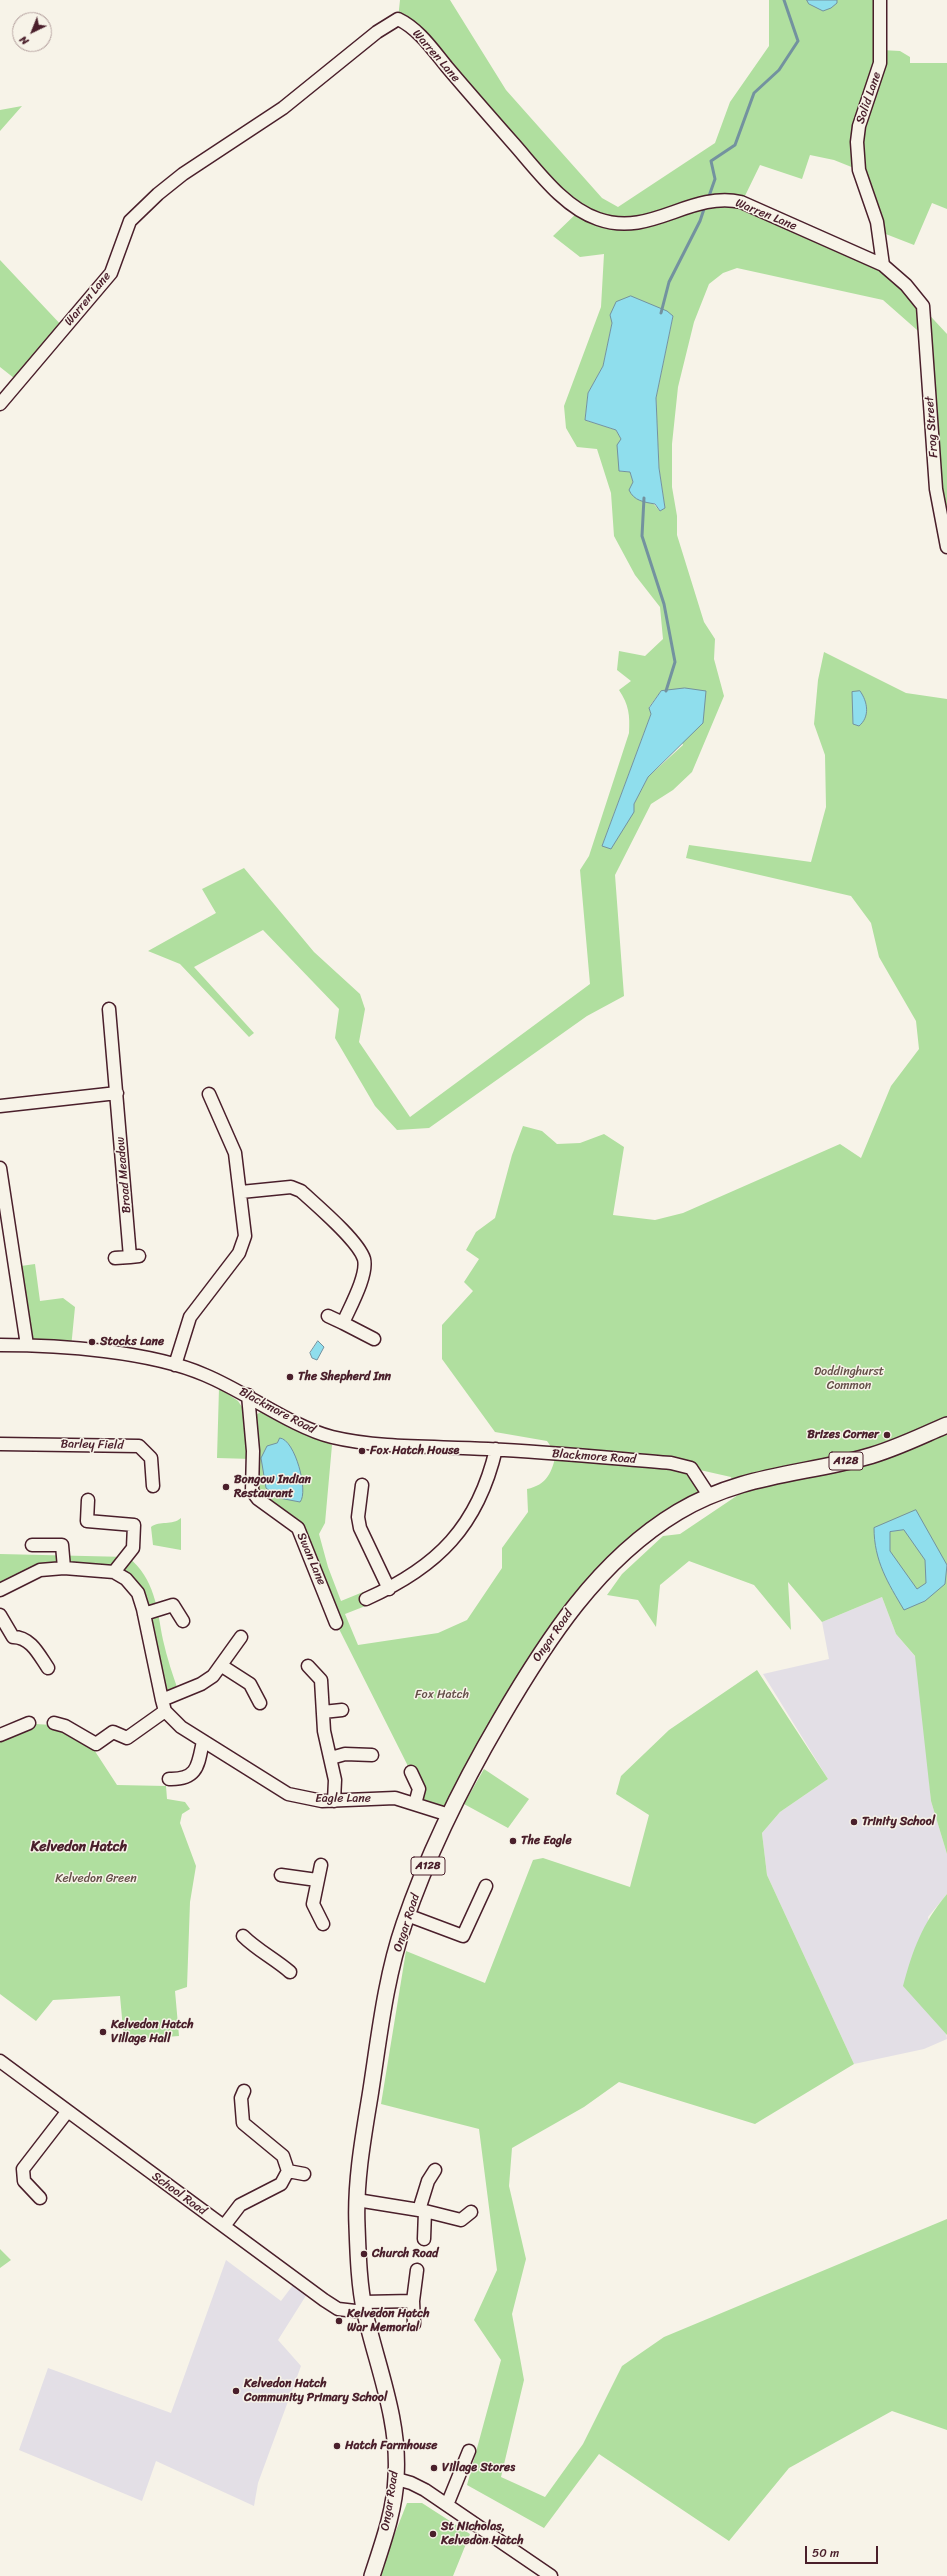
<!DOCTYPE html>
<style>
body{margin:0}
#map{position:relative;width:947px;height:2576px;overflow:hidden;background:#f7f3e8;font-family:Sriracha,sans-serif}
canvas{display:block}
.north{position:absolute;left:12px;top:12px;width:40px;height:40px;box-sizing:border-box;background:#f7f3e8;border:1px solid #b29e9c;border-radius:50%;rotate:223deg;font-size:11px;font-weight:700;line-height:16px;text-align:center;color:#4a1f2b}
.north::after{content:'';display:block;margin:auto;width:14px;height:18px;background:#4a1f2b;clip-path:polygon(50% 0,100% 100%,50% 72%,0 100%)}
.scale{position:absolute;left:805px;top:2546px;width:73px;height:18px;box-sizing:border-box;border:2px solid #4a1f2b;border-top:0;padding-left:5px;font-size:12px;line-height:14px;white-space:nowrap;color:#4a1f2b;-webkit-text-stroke:3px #f7f3e8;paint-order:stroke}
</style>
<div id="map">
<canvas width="947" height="2576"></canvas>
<div class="north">N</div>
<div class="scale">50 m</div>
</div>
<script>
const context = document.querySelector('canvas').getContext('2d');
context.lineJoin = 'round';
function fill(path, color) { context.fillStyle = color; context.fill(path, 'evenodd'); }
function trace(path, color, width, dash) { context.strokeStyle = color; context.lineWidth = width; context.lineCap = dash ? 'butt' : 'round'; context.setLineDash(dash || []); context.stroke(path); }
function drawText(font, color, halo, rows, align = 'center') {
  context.font = font + ' Sriracha,sans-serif'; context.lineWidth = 3; context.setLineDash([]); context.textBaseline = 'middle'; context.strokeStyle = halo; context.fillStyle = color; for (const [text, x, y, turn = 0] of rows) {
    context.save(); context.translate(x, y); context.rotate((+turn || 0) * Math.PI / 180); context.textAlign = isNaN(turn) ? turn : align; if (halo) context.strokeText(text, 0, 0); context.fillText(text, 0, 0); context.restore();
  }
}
fill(new Path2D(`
 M 882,1597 L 896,1634 L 919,1661 L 931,1801 L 947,1854 L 947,1894 L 928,1917 L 947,2039 L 924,2049 L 854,2064 L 767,1875 L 762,1833 L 780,1812 L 828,1779 L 763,1674 L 829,1659 L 822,1622 Z
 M 226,2260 L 281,2301 L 293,2285 L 307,2294 L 278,2340 L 301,2366 L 258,2483 L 254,2506 L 156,2461 L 142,2501 L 19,2450 L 48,2368 L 171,2413 Z`), '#e3dfe6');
fill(new Path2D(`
 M 400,0 L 450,0 L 506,90 L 602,198 L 618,207 L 715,143 L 730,102 L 769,46 L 769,0 L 880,0 L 881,50 L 900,51 L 910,57 L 910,63 L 947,63 L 947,209 L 932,203 L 914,245 L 878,231 L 859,170 L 834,160 L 810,155 L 802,179 L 760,165 L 742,202 L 883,265 L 947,334 L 947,547 L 925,337 L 883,300 L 737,268 L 723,273 L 709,284 L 694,322 L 678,387 L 672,444 L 672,487 L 677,516 L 677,535 L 704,622 L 715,639 L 714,659 L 724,696 L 692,772 L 673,790 L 651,804 L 615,875 L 624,996 L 587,1016 L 429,1128 L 397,1130 L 375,1106 L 335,1038 L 339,1009 L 263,930 L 194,967 L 254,1033 L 249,1037 L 180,964 L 148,951 L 216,913 L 202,889 L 244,868 L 314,952 L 360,994 L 365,1009 L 359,1042 L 410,1117 L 590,984 L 580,870 L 589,856 L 629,733 C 630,715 629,705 619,690 L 631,681 L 617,670 L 619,651 L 645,656 L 663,639 L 660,607 L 635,575 L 614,536 L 611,493 L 597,449 L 577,447 L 566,428 L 564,406 L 601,307 L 604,254 L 580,257 L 553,236 L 579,211 L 398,19 ZM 673,316 L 656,398 L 659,468 L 665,508 L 660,511 L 633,482 L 630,472 L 619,471 L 621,439 L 616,430 L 585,420 L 588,393 L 603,366 L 612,323 ZM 661,691 L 683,745 L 648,777 L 634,804 L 602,846 L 651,714 L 649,707 Z
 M 22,106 L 0,131 L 0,110 Z
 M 0,260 L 64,328 L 19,382 L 0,367 Z
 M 824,652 L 906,693 L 947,699 L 947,1854 L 931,1801 L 915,1656 L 896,1634 L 882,1597 L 822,1622 L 788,1582 L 791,1630 L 754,1585 L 689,1561 L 660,1585 L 656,1627 L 638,1600 L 607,1595 L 622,1574 L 663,1536 L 680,1534 L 738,1495 L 731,1477 L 691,1468 L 710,1497 L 679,1511 L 575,1605 L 449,1815 L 415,1804 L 416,1782 L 336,1623 L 301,1536 L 258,1499 L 252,1459 L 217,1458 L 219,1388 L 238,1401 L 250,1419 L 262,1411 L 332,1445 L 325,1523 L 319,1534 L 328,1567 L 341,1601 L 363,1592 L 368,1605 L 345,1614 L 358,1645 L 438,1633 L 467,1620 L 502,1568 L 502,1548 L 528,1512 L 527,1489 C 547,1485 552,1472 556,1454 L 547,1441 L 495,1432 L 442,1359 L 442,1325 L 473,1291 L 464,1282 L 479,1259 L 466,1250 L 476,1232 L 495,1218 L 512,1155 L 523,1126 L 542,1131 L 557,1144 L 580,1143 L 604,1134 L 624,1147 L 613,1215 L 655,1220 L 683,1213 L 840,1144 L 861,1158 L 891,1086 L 919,1049 L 916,1021 L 879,957 L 871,923 L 851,896 L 686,858 L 689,845 L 811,862 L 826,807 L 825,755 L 814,724 L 818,680 Z
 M 35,1264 L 40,1301 L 63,1298 L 75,1307 L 71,1348 L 27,1345 L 14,1267 Z
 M 181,1518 L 181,1550 L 153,1545 L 151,1527 C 160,1520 172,1526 181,1518 Z
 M 0,1554 L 128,1557 C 155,1579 157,1608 163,1640 C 167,1658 173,1676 179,1693 L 162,1700 L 146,1624 L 126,1579 L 64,1568 L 3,1589 L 0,1581 Z
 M 757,1670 L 828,1779 L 780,1812 L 762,1833 L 767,1875 L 854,2064 L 755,2124 L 619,2082 L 584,2107 L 512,2148 L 509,2186 L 526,2259 L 512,2314 L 524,2380 L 501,2477 L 545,2497 L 583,2444 L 622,2366 L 664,2337 L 947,2219 L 947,2430 L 892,2411 L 789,2468 L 729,2541 L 599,2454 L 544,2528 L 467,2485 L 501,2360 L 474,2320 L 497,2270 L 479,2129 L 381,2104 L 406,1951 L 485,1983 L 533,1860 L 543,1858 L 630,1887 L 649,1815 L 616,1794 L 621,1776 L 669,1730 Z
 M 35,1724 L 53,1725 L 89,1742 L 117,1785 L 166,1786 L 167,1799 L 185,1802 L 190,1809 L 182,1814 L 180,1823 L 196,1866 L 190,1902 L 187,1987 L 175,1991 L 179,2036 L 124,2040 L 120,1996 L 53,2000 L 36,2021 L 0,1994 L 0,1740 Z
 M 484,1769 L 529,1799 L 508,1828 L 464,1804 Z
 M 947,1894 L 947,2035 L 903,1986 C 913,1949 922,1924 947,1894 Z
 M 0,2249 L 11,2260 L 0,2268 Z
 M 407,2503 L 422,2503 L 470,2534 L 453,2576 L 378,2576 Z`), '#b0df9f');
const water = new Path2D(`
 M 807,0 L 837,0 L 837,3 L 831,8 L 823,11 L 809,4 Z
 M 631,296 L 667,311 L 673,316 L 656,398 L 659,468 L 665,508 L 660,511 L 655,504 C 644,502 634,501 629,490 L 633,482 L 630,472 L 619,471 L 617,445 L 621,439 L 616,430 L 585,420 L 588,393 L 603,366 L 612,323 L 610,315 L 616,302 Z
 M 685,688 L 706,691 L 703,723 L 648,777 L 634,804 L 634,812 L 611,849 L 602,846 L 651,714 L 649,708 L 661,691 Z
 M 860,691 C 868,702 870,717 859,726 L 853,724 L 852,692 Z
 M 318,1341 L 324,1347 L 317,1360 L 312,1358 L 310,1353 Z
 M 280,1438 C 295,1439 309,1492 300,1502 L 279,1498 L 266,1488 L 261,1458 L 267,1446 L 277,1443 Z
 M 916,1510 L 947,1565 L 945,1584 L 925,1601 L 904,1610 C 888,1583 874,1561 874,1528 ZM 904,1530 L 925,1560 L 926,1583 L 917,1589 L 890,1551 L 890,1532 Z`);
fill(water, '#8fdeed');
trace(water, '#73929f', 1);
trace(new Path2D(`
 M 708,199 L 715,179 L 711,161 L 735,145 L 754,93 L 779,70 L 798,41 L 784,0
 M 661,313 L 669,282 L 700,221 L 705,206
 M 644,498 L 642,536 L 664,604 L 675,662 L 666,691`), '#73929f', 3);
const minor = new Path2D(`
 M 880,0 L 880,63 L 859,126 L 857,142 L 859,170 L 877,222 L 883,265
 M 0,404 L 111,273 L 130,221 L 158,194 L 183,174 L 283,108 L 377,32 L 398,19 C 419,29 433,50 447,67 C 469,93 491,118 513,143 C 537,170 563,207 598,219 C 651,238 689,191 741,202 L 883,265 L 906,285 L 923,306 L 936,489 L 947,547
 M 109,1009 L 130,1257 L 139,1256
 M 0,1106 L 117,1093
 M 0,1168 L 27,1345
 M 241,1192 L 291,1187 L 301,1191 C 316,1205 358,1240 364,1259 C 368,1275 350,1307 343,1323 L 374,1339
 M 115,1258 L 130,1257
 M 328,1316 L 343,1323
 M 0,1345 C 60,1345 150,1351 205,1375 C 246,1392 292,1427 332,1437 C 382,1449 437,1446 488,1449 C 549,1452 610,1458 671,1463 L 691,1468 L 710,1497
 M 175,1365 L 190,1317 L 239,1253 L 245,1236 L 235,1153 L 209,1094
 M 248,1395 L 253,1451 L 252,1491 L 258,1499 L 298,1528 L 336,1623
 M 0,1444 L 139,1446 L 151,1458 L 153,1486
 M 362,1485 L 358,1517 L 360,1528 L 389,1589
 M 88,1500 L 87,1521 L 134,1525 L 133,1548 L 114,1572
 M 32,1545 L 62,1545 L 64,1568
 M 0,1590 L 40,1570 L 64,1568 L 114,1572 L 126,1579 L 138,1593 L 143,1609 L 162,1700 L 165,1711 L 181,1727 L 288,1794 L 322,1801 L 395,1798 L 449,1815
 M 366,1599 C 438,1567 478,1526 496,1449
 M 144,1614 L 173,1605 L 183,1621
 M 0,1615 L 13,1637 C 31,1637 39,1655 48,1668
 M 222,1666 L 250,1684 L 260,1703
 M 308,1666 L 321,1680 L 324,1731 L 335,1780 L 334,1801
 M 162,1700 L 201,1684 L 213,1676 L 241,1637
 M 323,1712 L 342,1710
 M 54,1723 L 65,1726 L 96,1744 L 113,1732 L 127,1738 L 165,1711
 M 0,1735 L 29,1723
 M 331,1758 L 345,1754 L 372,1755
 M 411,1772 L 419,1789 L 415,1804
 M 169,1779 C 198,1780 198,1765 203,1741
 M 321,1865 L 313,1904 L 323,1924
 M 281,1875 L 317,1880
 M 407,1915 L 463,1936 L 486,1886
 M 243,1936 C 257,1950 275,1959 290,1972
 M 0,2061 L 324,2300 L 338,2309 L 364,2312
 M 288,2171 L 304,2174
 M 40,2198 L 24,2181 L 23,2169 L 67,2112
 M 357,2200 L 425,2211 L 424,2239
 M 419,2210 L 428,2181 L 435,2170
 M 425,2211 L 461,2220 L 471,2212
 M 224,2226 L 240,2205 L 281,2184 L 288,2171 L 283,2156 L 243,2123 L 241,2098 L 244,2091
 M 413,2301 L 414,2324
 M 363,2302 L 413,2301 L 417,2270
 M 397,2479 L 411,2483 L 425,2490 L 551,2576
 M 447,2505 L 469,2451`);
const major = new Path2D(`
 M 372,2576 C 382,2545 395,2510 396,2477 C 400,2421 377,2366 365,2313 C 359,2286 358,2254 357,2226 C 355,2183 363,2138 370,2096 C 379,2039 385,1979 404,1924 C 428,1853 462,1785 500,1720 C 546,1641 598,1560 678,1512 C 740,1475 799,1475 866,1457 C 893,1450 921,1436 947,1425`);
trace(minor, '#4a1f2b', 15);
trace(major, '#4a1f2b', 18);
trace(minor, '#f7f3e8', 12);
trace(major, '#f7f3e8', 15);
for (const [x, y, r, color] of [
 [92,1342,4,"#4a1f2b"],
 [290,1377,4,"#4a1f2b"],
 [887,1435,4,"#4a1f2b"],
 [362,1451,4,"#4a1f2b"],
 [226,1487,4,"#4a1f2b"],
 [854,1822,4,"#4a1f2b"],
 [513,1841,4,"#4a1f2b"],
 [103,2032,4,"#4a1f2b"],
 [364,2254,4,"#4a1f2b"],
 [339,2321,4,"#4a1f2b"],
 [236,2391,4,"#4a1f2b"],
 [337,2446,4,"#4a1f2b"],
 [434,2468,4,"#4a1f2b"],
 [433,2534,4,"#4a1f2b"]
]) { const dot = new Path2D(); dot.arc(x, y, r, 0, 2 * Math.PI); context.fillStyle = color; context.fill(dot); trace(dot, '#f7f3e8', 1.5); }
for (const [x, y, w] of [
 [846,1461,34],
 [428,1866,34]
]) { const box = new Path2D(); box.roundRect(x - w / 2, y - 9, w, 18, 3); context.fillStyle = '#f7f3e8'; context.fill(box); trace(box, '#4a1f2b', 1); }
drawText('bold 11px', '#4a1f2b', null, [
 ["A128",846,1461],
 ["A128",428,1866]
]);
drawText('12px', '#4a1f2b', '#f7f3e8', [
 ["Warren Lane",436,56,49],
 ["Solid Lane",869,98,-71],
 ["Warren Lane",766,215,22],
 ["Warren Lane",88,299,-51],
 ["Frog Street",932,427,-94],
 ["Broad Meadow",124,1175,-95],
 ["Blackmore Road",277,1411,28],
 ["Barley Field",92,1445,1],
 ["Blackmore Road",594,1457,4],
 ["Swan Lane",311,1559,67],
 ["Ongar Road",553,1636,-55],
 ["Eagle Lane",343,1799],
 ["Ongar Road",407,1923,-72],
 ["School Road",179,2194,36],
 ["Ongar Road",390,2501,-81]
]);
drawText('bold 12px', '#4a1f2b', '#f7f3e8', [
 ["Stocks Lane",100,1342],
 ["The Shepherd Inn",298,1377],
 ["Brizes Corner",879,1435,"right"],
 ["Fox Hatch House",370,1451],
 ["Bongow Indian",234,1480],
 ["Restaurant",234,1494],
 ["Trinity School",862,1822],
 ["The Eagle",521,1841],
 ["Kelvedon Hatch",111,2025],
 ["Village Hall",111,2039],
 ["Church Road",372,2254],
 ["Kelvedon Hatch",347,2314],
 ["War Memorial",347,2328],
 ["Kelvedon Hatch",244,2384],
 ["Community Primary School",244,2398],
 ["Hatch Farmhouse",345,2446],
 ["Village Stores",442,2468],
 ["St Nicholas,",441,2527],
 ["Kelvedon Hatch",441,2541]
], 'left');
drawText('12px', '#644f48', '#f7f3e8', [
 ["Doddinghurst",849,1372],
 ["Common",849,1386],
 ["Fox Hatch",442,1695],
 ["Kelvedon Green",96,1879]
]);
drawText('bold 14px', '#4a1f2b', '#f7f3e8', [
 ["Kelvedon Hatch",79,1847]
]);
</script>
